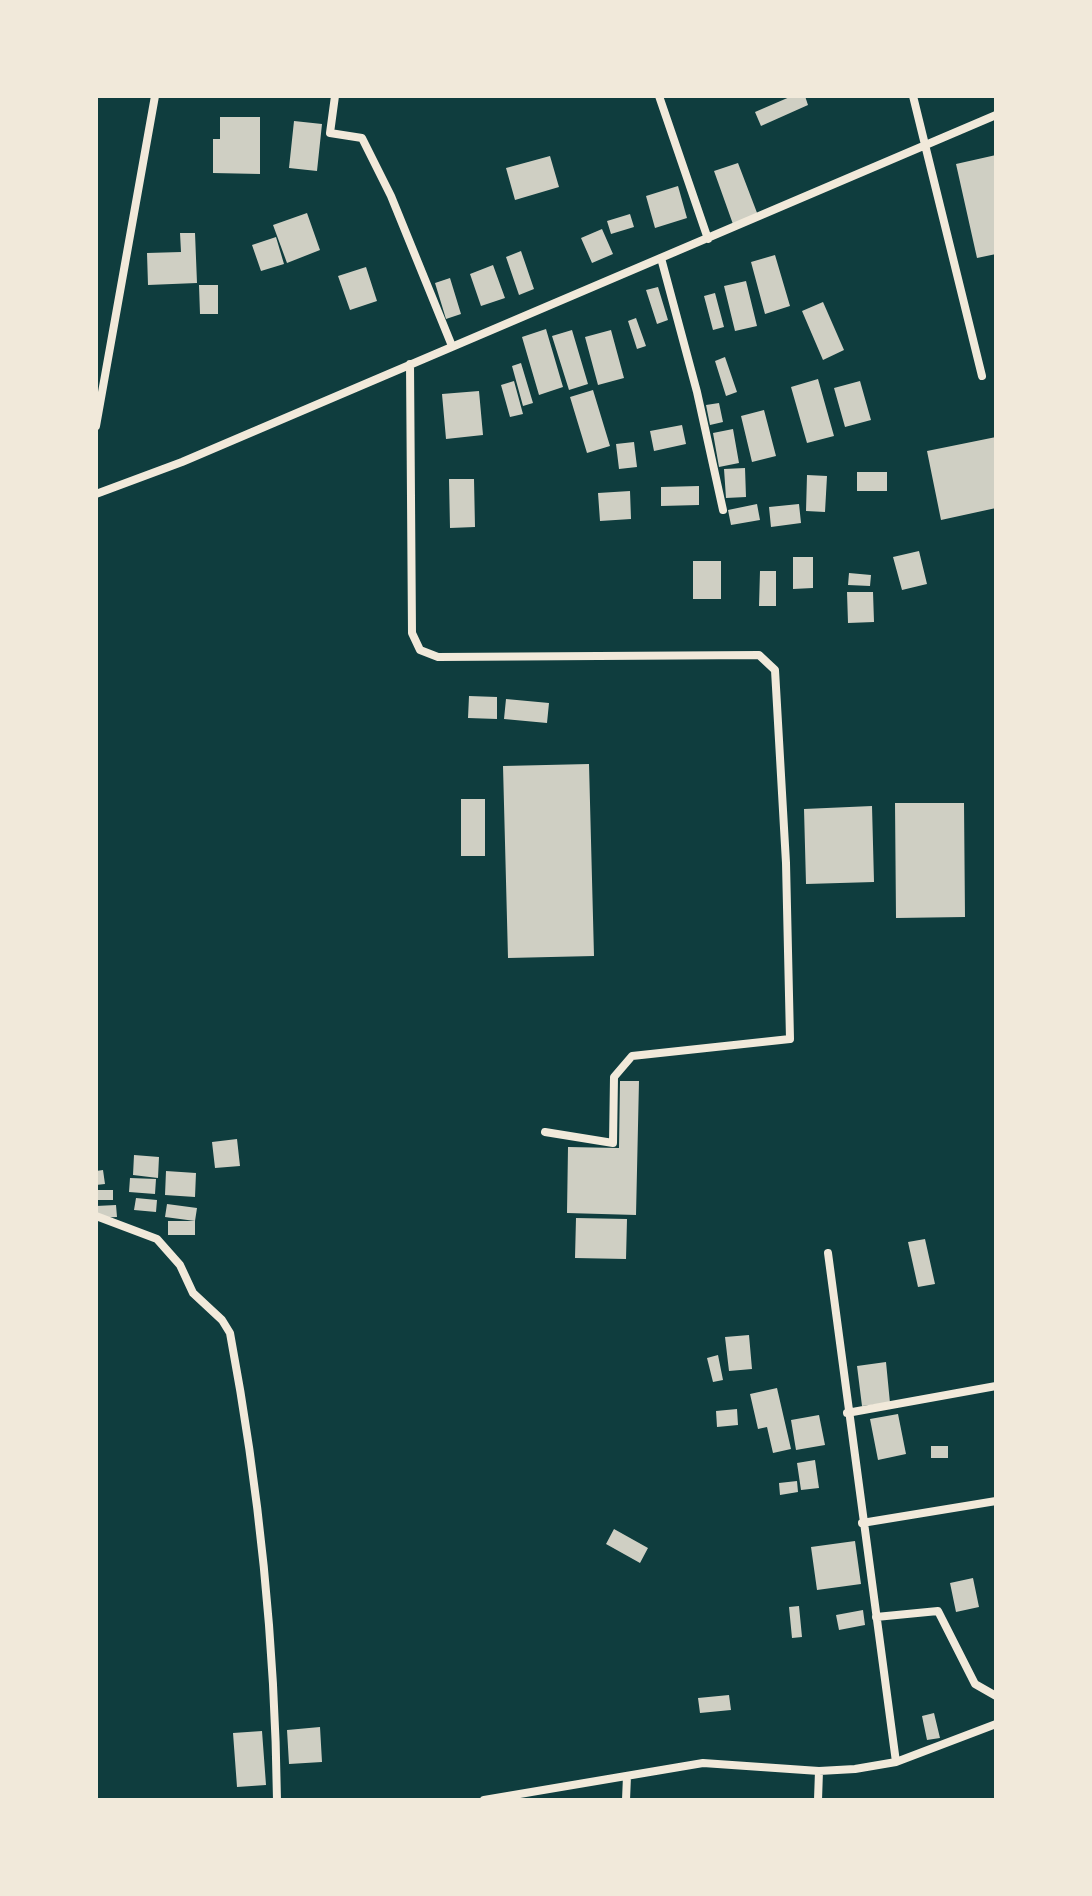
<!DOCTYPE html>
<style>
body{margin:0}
#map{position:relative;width:1092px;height:1896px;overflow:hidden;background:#0f3d3e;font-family:"PT Sans Narrow",sans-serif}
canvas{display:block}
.frame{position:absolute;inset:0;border:98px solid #f1e9da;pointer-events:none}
</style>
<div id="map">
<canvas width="1092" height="1896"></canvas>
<div class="frame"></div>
</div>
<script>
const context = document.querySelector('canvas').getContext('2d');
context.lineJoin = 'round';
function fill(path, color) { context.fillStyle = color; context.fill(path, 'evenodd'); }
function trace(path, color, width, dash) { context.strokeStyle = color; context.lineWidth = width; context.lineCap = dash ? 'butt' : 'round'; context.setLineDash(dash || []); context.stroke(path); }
fill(new Path2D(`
 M 792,96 L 805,96 L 808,105 L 761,126 L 755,112 Z
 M 220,117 L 260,117 L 260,174 L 213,173 L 213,139 L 220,139 Z
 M 294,121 L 322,124 L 317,171 L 289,168 Z
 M 996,155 L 996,254 L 977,258 L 956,164 Z
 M 550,156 L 559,187 L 515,200 L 506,168 Z
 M 738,163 L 759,218 L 734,227 L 714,171 Z
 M 678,186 L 687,218 L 655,228 L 646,196 Z
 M 307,213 L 320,250 L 287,263 L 273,225 Z
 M 630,214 L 634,227 L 611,234 L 607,221 Z
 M 602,229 L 613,254 L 592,263 L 581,238 Z
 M 180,233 L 195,233 L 197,283 L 148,285 L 147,253 L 181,252 Z
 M 276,237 L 284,264 L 261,271 L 252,245 Z
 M 521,251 L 534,289 L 519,295 L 506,257 Z
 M 775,255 L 790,306 L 765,314 L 751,262 Z
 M 493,265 L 505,298 L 481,306 L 470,274 Z
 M 366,267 L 377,301 L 350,310 L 338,276 Z
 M 450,278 L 461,314 L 446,319 L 435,283 Z
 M 746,281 L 757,326 L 735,331 L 724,286 Z
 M 199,285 L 218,285 L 218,314 L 200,314 Z
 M 658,287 L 668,320 L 657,324 L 646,290 Z
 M 715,293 L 724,327 L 713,330 L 704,296 Z
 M 823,302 L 844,350 L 823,360 L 802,311 Z
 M 636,318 L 646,346 L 637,349 L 628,321 Z
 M 546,329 L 563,387 L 539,395 L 522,337 Z
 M 572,330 L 588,384 L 569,390 L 552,336 Z
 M 611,330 L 624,378 L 598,385 L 585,337 Z
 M 725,357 L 737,392 L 726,396 L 715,361 Z
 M 521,363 L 533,403 L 523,406 L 512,366 Z
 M 818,379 L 834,436 L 807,443 L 791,387 Z
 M 514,381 L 523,414 L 510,417 L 501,385 Z
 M 860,381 L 871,420 L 845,427 L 834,388 Z
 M 593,390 L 610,446 L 587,453 L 570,397 Z
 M 479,391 L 483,435 L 446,439 L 442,394 Z
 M 719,403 L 723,422 L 710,425 L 706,405 Z
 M 764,410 L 776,456 L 752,462 L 741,416 Z
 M 682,425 L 686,444 L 654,451 L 650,431 Z
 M 733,429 L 739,463 L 719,467 L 713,433 Z
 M 996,437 L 996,508 L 941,520 L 927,451 Z
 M 634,442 L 637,467 L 619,469 L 616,444 Z
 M 745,468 L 746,497 L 726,498 L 724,469 Z
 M 857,472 L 887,472 L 887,491 L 857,491 Z
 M 807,475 L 827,476 L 825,512 L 806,511 Z
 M 449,479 L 474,479 L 475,527 L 450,528 Z
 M 699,486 L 699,505 L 661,506 L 661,487 Z
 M 630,491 L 631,519 L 600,521 L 598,493 Z
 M 757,504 L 760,520 L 731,525 L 728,510 Z
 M 799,504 L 801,523 L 771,527 L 769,507 Z
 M 919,551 L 927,584 L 902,590 L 893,557 Z
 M 793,557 L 813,557 L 813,588 L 793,589 Z
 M 693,561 L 721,561 L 721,599 L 693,599 Z
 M 760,571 L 776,571 L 776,606 L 759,606 Z
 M 849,573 L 871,575 L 870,586 L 848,585 Z
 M 847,592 L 873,592 L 874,622 L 848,623 Z
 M 469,696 L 497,697 L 497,719 L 468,718 Z
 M 506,699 L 549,703 L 547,723 L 504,719 Z
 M 589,764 L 594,956 L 508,958 L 503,766 Z
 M 461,799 L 485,799 L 485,856 L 461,856 Z
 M 895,803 L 964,803 L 965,917 L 896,918 Z
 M 872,806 L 874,882 L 806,884 L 804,809 Z
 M 620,1081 L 639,1081 L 636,1215 L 567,1213 L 568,1147 L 619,1148 Z
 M 237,1139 L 240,1166 L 215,1168 L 212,1142 Z
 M 134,1155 L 159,1157 L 158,1178 L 133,1175 Z
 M 103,1170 L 105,1184 L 96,1185 L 96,1171 Z
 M 166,1171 L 196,1173 L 195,1197 L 165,1195 Z
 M 130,1178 L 156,1179 L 155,1194 L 129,1192 Z
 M 96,1190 L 113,1190 L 113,1200 L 96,1200 Z
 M 136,1198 L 157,1200 L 156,1212 L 134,1210 Z
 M 167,1204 L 197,1208 L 195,1221 L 165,1217 Z
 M 116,1205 L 117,1217 L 96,1218 L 96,1206 Z
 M 576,1218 L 627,1219 L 626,1259 L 575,1258 Z
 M 168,1221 L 195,1221 L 195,1235 L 168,1235 Z
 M 925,1239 L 935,1284 L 918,1287 L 908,1242 Z
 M 749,1335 L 752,1369 L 729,1371 L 725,1337 Z
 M 718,1355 L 723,1380 L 713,1382 L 707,1358 Z
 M 886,1362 L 890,1403 L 862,1406 L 857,1366 Z
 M 777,1388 L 791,1449 L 773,1453 L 767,1427 L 758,1429 L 750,1394 Z
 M 737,1409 L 738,1425 L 717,1427 L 716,1411 Z
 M 898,1414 L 906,1454 L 878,1460 L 870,1419 Z
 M 819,1415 L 825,1445 L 796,1450 L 791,1420 Z
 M 931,1446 L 948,1446 L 948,1458 L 931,1458 Z
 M 815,1460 L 819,1488 L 801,1490 L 797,1463 Z
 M 797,1481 L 798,1492 L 780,1495 L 779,1483 Z
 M 614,1529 L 648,1548 L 640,1563 L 606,1544 Z
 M 855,1541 L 861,1584 L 817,1590 L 811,1547 Z
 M 973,1578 L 979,1607 L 956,1612 L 950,1583 Z
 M 799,1606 L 802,1637 L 792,1638 L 789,1607 Z
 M 863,1610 L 865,1625 L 839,1630 L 836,1615 Z
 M 729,1695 L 731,1710 L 700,1713 L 698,1698 Z
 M 934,1713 L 940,1738 L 927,1740 L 922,1716 Z
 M 320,1727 L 322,1762 L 289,1764 L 287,1730 Z
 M 262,1731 L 266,1785 L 237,1787 L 233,1733 Z`), '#cfcfc3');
trace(new Path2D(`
 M 335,96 L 330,133 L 362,138 L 391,196 L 452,346
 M 659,96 L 708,239
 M 913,96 L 982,376
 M 661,258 L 697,392 L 723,510
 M 410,364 L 412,633 L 420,650 L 438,657 L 759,655 L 775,670 L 786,863 L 790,1039 L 632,1056 L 614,1077 L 613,1143 L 545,1132
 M 96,426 L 155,96
 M 96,494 L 182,462 L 996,115
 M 96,1216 L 157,1239 L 180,1265 L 193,1293 L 222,1320 L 230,1333 C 259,1487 275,1643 277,1800
 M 828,1253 L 896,1762
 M 847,1413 L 996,1386
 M 862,1523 L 996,1501
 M 876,1617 L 938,1611 L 975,1684 L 996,1696
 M 484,1800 L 703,1763 L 819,1771 L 855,1769 L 896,1762 L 996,1724
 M 626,1800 L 627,1776
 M 818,1800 L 819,1771`), '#f1e9da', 8);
</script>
